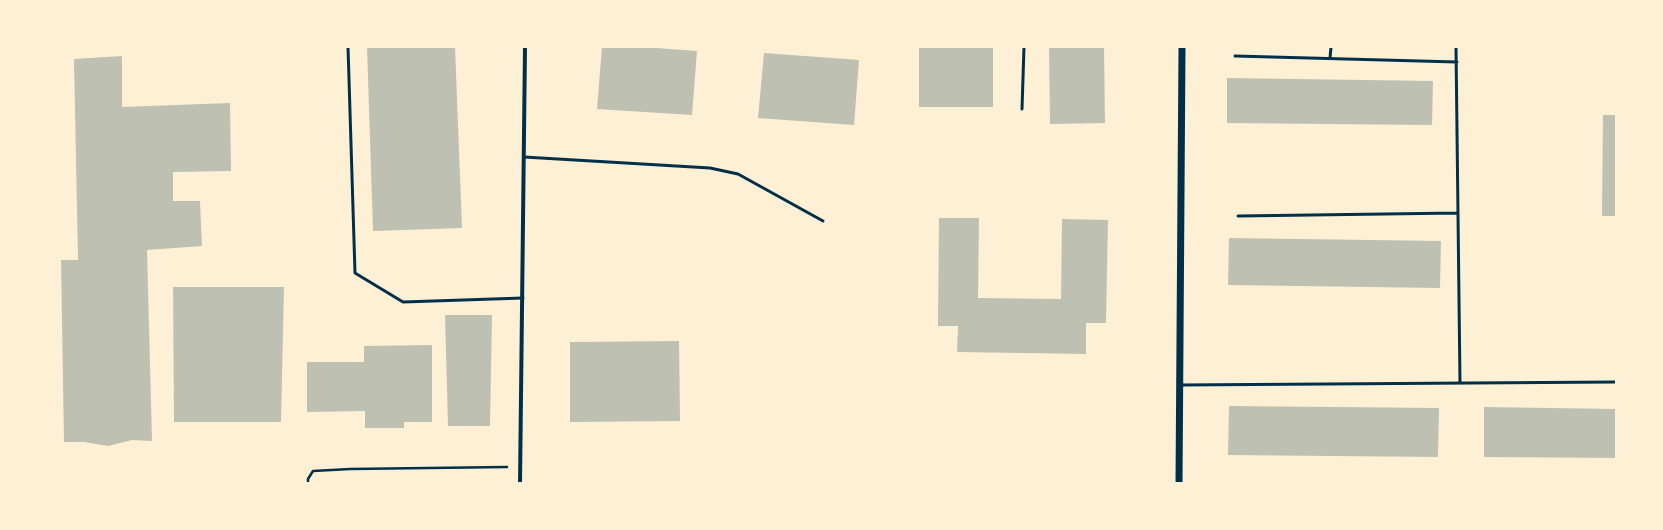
<!DOCTYPE html>
<style>
body{margin:0}
#map{position:relative;width:1663px;height:530px;overflow:hidden;background:#fdf0d5;font-family:Ubuntu,sans-serif}
canvas{display:block}
.frame{position:absolute;inset:0;border:48px solid #fdf0d5;pointer-events:none}
</style>
<div id="map">
<canvas width="1663" height="530"></canvas>
<div class="frame"></div>
</div>
<script>
const context = document.querySelector('canvas').getContext('2d');
context.lineJoin = 'round';
function fill(path, color) { context.fillStyle = color; context.fill(path, 'evenodd'); }
function trace(path, color, width, dash) { context.strokeStyle = color; context.lineWidth = width; context.lineCap = dash ? 'butt' : 'round'; context.setLineDash(dash || []); context.stroke(path); }
fill(new Path2D(`
 M 367,47 L 455,47 L 462,228 L 373,231 Z
 M 602,47 L 643,47 L 697,51 L 692,115 L 597,109 Z
 M 919,47 L 993,47 L 993,107 L 919,107 Z
 M 1049,47 L 1104,47 L 1105,123 L 1050,124 Z
 M 764,53 L 859,60 L 854,125 L 758,118 Z
 M 122,56 L 122,107 L 230,103 L 231,171 L 173,172 L 173,201 L 200,201 L 202,246 L 147,250 L 152,441 L 132,440 L 108,446 L 84,442 L 64,442 L 61,260 L 78,260 L 74,59 Z
 M 1227,78 L 1433,81 L 1432,125 L 1227,123 Z
 M 1603,115 L 1616,115 L 1616,216 L 1602,216 Z
 M 939,218 L 979,218 L 978,298 L 1061,299 L 1062,219 L 1108,220 L 1106,323 L 1086,323 L 1086,354 L 957,352 L 958,326 L 938,326 Z
 M 1229,238 L 1441,241 L 1440,288 L 1228,285 Z
 M 173,287 L 284,287 L 281,422 L 174,422 Z
 M 445,315 L 492,315 L 490,426 L 448,426 Z
 M 679,341 L 680,421 L 570,422 L 570,342 Z
 M 432,345 L 432,422 L 404,422 L 404,428 L 365,428 L 365,411 L 307,412 L 307,362 L 364,362 L 364,346 Z
 M 1229,406 L 1439,408 L 1438,457 L 1228,455 Z
 M 1484,407 L 1616,409 L 1616,458 L 1484,457 Z`), '#bec0b2');
trace(new Path2D(`
 M 308,483 L 308,479 L 313,471 L 350,469 L 507,467`), '#003049', 2.5);
trace(new Path2D(`
 M 348,47 L 355,273 L 403,302 L 523,298
 M 1456,47 L 1460,383
 M 1235,56 L 1457,62
 M 1330,58 L 1331,47
 M 1022,109 L 1024,47
 M 524,157 L 710,168 L 738,174 L 823,221
 M 1238,216 L 1458,213
 M 1180,385 L 1616,382`), '#003049', 3);
trace(new Path2D(`
 M 520,483 L 525,47`), '#003049', 4);
trace(new Path2D(`
 M 1179,483 L 1182,47`), '#003049', 7);
</script>
